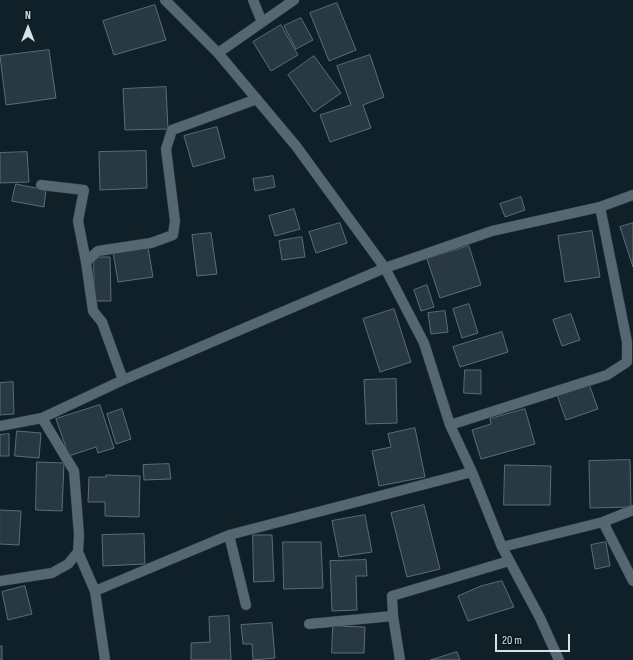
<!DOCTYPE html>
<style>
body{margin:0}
#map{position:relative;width:633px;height:660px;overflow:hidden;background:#102028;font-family:"Sofia Sans Condensed",sans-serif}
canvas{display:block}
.north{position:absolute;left:8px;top:8px;width:40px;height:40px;-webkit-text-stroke:3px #07161f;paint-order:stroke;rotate:0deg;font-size:11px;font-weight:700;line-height:16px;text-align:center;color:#d6e0e6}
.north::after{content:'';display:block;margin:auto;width:14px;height:18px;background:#d6e0e6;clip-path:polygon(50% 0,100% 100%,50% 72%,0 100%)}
.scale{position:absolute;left:495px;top:634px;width:75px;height:18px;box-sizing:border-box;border:2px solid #d6e0e6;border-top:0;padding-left:5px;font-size:12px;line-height:14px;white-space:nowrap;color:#d6e0e6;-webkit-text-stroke:3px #07161f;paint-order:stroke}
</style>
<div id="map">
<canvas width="633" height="660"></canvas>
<div class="north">N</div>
<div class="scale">20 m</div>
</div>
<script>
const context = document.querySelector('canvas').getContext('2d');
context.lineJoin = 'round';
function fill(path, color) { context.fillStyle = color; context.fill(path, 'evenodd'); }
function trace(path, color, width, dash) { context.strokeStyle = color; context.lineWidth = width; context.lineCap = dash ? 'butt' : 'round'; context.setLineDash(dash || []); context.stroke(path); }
const building = new Path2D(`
 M 337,3 L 356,50 L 329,61 L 310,13 Z
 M 155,5 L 166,40 L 114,55 L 103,21 Z
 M 301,18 L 313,40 L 296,49 L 284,26 Z
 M 281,25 L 298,55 L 271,71 L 253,42 Z
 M 49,50 L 56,98 L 6,105 L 0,56 Z
 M 370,55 L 384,97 L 363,105 L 371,128 L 330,142 L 320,115 L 351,105 L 337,66 Z
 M 314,56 L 341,93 L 314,112 L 288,75 Z
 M 166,87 L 168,129 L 125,130 L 123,89 Z
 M 217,127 L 225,158 L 193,167 L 184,136 Z
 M 146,151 L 147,188 L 100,190 L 99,152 Z
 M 27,152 L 29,182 L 0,183 L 0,153 Z
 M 273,176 L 275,187 L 255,191 L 253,179 Z
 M 16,184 L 46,190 L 44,207 L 12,201 Z
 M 521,197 L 525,210 L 505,217 L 500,204 Z
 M 294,209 L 300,229 L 275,236 L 269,216 Z
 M 340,223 L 347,243 L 316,253 L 309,232 Z
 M 633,223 L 633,267 L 620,227 Z
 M 592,231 L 600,277 L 565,282 L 558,236 Z
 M 211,233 L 217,274 L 197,276 L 192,235 Z
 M 302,237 L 305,257 L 282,260 L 279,241 Z
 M 469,246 L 481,285 L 440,298 L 427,259 Z
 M 148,247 L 153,277 L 118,282 L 113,252 Z
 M 94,257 L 110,257 L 111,301 L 95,301 Z
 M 427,285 L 434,307 L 421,311 L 414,290 Z
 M 469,304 L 478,333 L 462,338 L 453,309 Z
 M 394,309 L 411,362 L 380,372 L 363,319 Z
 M 445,311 L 448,332 L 431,334 L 428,313 Z
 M 571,314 L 580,340 L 562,346 L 553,320 Z
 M 502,332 L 508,352 L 460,367 L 453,347 Z
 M 465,370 L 481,370 L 481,394 L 464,393 Z
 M 396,379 L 397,423 L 366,424 L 364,380 Z
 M 13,382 L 14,414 L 0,415 L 0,383 Z
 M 589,384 L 598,409 L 566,420 L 557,395 Z
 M 100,405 L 114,448 L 98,453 L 96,447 L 69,456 L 56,419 Z
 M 122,409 L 131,439 L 116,444 L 107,414 Z
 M 525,409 L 535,444 L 481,459 L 472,430 L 491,424 L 490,419 Z
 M 415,428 L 425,477 L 379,486 L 372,451 L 391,447 L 388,434 Z
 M 17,431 L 41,433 L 39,458 L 15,456 Z
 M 9,434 L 9,456 L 0,456 L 0,435 Z
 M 630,460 L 631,507 L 590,508 L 589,461 Z
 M 37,462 L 64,463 L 62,511 L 36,510 Z
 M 169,464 L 171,479 L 144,480 L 143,465 Z
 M 505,465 L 551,466 L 550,505 L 504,505 Z
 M 106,475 L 140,476 L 139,517 L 105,516 L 105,502 L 88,502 L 89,477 L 106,477 Z
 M 424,505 L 440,569 L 407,577 L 391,513 Z
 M 0,510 L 21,511 L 19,545 L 0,544 Z
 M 365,515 L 372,552 L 339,557 L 332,521 Z
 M 144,534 L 145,564 L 103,566 L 102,535 Z
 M 253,535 L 272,535 L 274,581 L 254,582 Z
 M 283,542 L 321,542 L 323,588 L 284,589 Z
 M 606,542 L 610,566 L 595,569 L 591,545 Z
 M 366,560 L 367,576 L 356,576 L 357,610 L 332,611 L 330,561 Z
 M 502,581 L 514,607 L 468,621 L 458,596 L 481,586 Z
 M 25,586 L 32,614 L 8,620 L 2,592 Z
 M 229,616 L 231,660 L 191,660 L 191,643 L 210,642 L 209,617 Z
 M 272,623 L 275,658 L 253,660 L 252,644 L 243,644 L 241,625 Z
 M 333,626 L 365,627 L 364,653 L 332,653 Z
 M 0,646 L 2,646 L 2,660 L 0,660 Z
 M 457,652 L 460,660 L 431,660 Z`);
fill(building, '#293943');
trace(building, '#5b6d77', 1);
const minor = new Path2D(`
 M 165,0 L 218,53 L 296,146 L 385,268 L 424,343 L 450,425 L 472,472 L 502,547 L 540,618 L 559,660
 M 253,0 L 262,22
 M 218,53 L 294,0
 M 41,185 L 84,190 L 78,221 L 86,262
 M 123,380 L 102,322 L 93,311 L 86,262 L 98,251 L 151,243 L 173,235 L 175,221 L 166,149 L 172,130 L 257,99
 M 42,418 L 123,380 L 385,268 L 492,231 L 600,207 L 633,195
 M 450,425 L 607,375 L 627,362 L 627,342 L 600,207
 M 0,426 L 42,418 L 74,471 L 79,535 L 78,552 L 95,591 L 229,535 L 472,472
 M 603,522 L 633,581
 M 229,535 L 246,605
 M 502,547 L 603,522 L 633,510
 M 0,581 L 52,573 L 68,564 L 78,552
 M 95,591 L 105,660
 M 309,624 L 393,616
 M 400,660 L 393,616 L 392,596 L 509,561`);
trace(minor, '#2f3840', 11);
trace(minor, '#556771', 10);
</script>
